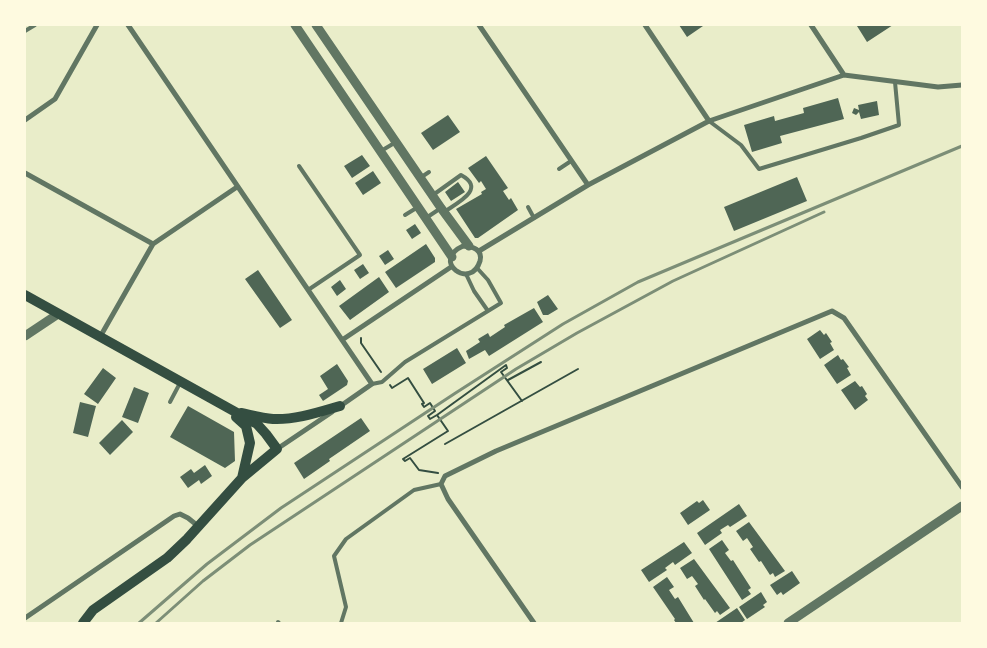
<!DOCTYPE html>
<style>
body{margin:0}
#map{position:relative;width:987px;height:648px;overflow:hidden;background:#e9edc9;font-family:"Archivo Narrow",sans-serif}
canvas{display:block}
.frame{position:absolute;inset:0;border:26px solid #fefae0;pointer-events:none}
</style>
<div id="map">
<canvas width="987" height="648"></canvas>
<div class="frame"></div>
</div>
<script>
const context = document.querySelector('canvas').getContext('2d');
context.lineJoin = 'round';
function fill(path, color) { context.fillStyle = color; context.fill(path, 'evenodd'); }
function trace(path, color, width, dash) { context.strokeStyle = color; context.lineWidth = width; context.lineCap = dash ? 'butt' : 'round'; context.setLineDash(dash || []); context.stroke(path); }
fill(new Path2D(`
 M 679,25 L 702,25 L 703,26 L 687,37 Z
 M 859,25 L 893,25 L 867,42 L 857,26 Z
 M 838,98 L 844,119 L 780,136 L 782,143 L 752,152 L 744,125 L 774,116 L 775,121 L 804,113 L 803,108 Z
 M 877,101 L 879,115 L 861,119 L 859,112 L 856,115 L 852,113 L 854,108 L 859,110 L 858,105 Z
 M 448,115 L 460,132 L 433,150 L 421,133 Z
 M 362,155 L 370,166 L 352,178 L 344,166 Z
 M 486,156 L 508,188 L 503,191 L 509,200 L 511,198 L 518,210 L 478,238 L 475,238 L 456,209 L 482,194 L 481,192 L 486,189 L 481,181 L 479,183 L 468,168 Z
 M 373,171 L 381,183 L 363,195 L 355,183 Z
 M 797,177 L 807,201 L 734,231 L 724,207 Z
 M 458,182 L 465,192 L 451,201 L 445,192 Z
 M 415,224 L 421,233 L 412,239 L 406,230 Z
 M 426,244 L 435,258 L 435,262 L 396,288 L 385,272 Z
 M 388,250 L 394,259 L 385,265 L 379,256 Z
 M 363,264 L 369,273 L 360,279 L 354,270 Z
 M 258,270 L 292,320 L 280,328 L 245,279 Z
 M 379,277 L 389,292 L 350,320 L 339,306 Z
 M 340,280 L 346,289 L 337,296 L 331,287 Z
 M 548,295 L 558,309 L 548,315 L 543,315 L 537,302 Z
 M 534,308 L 543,322 L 489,356 L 485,350 L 469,359 L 466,351 L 480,342 L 478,339 L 488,333 L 490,337 L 505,327 L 504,325 Z
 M 820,330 L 824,335 L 826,333 L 832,342 L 830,343 L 834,350 L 820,359 L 807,339 Z
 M 457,348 L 466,363 L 432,384 L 423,369 Z
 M 838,355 L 841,360 L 843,359 L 849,367 L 847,368 L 851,375 L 837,384 L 824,365 Z
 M 337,364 L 348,381 L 347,385 L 323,401 L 319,395 L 328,389 L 320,376 Z
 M 103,368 L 116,378 L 98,404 L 84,394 Z
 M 855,381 L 860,387 L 862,386 L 867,394 L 865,396 L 868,400 L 855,410 L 841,390 Z
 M 134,387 L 149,393 L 138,423 L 122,417 Z
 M 80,402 L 96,406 L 88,437 L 73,433 Z
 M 188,406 L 234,432 L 235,461 L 225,468 L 170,437 Z
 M 361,418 L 370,431 L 329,459 L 330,461 L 304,479 L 294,463 Z
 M 122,420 L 133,432 L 110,455 L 99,443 Z
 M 205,465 L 212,476 L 201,484 L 199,480 L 188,488 L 180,477 L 191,469 L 194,473 Z
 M 703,500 L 710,510 L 688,525 L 680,513 L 697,501 L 699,503 Z
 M 739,504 L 747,516 L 730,527 L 728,525 L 720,530 L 722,533 L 705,545 L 697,533 Z
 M 749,522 L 785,571 L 775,577 L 773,573 L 770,575 L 761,561 L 759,562 L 750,549 L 753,547 L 747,538 L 743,541 L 736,531 Z
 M 722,540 L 729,550 L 725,553 L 731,561 L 733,560 L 751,588 L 748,590 L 751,594 L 742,600 L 709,549 Z
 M 684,542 L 692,553 L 675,565 L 673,562 L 665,568 L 667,570 L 649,582 L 641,570 Z
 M 694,559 L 730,608 L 720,615 L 717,611 L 715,613 L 705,599 L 704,600 L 695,586 L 698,584 L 692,576 L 687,579 L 680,568 Z
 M 792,571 L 800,583 L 783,595 L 781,592 L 777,595 L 770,585 Z
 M 667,577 L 674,587 L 669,590 L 675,599 L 678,597 L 694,623 L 676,623 L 674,620 L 675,619 L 653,587 Z
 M 761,592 L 767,602 L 763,605 L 765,607 L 747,619 L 739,607 Z
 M 737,608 L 745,620 L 741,623 L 715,623 Z`), '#4f6655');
trace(new Path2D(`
 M 361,338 L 361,343 L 381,372
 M 508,380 L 541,362
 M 390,385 L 392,388 L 408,378 L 424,403 L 422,404 L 424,407 L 430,403 L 435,411 L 428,416 L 430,419 L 437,415 L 448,431 L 403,459 L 405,461 L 410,458 L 419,470 L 438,473
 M 437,415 L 506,365 L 507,368 L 501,372 L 522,401
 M 445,444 L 578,369`), '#344e41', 2);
trace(new Path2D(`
 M 25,31 L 35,25
 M 709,121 L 741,145 L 759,169 L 861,138 L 899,125 L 895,82
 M 381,151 L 396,142
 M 299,166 L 360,255 L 308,290
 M 559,169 L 571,161
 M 420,178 L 429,172
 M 433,195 L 461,175 C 487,189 457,203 444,212
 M 528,207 L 534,218
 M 405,215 L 418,207
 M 426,218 L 441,208
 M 466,274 L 474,291 L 488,311
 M 372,384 L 382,382 L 405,362 L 501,303 L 488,280 L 477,268
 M 170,402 L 180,383
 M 278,622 L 279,623
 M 341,623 L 346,607 L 334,556 L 346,539 L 414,490 L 441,484`), '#617663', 4);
trace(new Path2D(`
 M 128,25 L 372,384 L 339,407
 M 479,25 L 588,185
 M 645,25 L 709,121
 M 811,25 L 844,75
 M 25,120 L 55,99 L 97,25
 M 25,173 L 153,244
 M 463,246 C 473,246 483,250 480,261 C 471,291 430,261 463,246 Z
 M 479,251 L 588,185 L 709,121 L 844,75 L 938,87 L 962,85
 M 100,337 L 153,244 L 237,187
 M 342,340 L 451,267
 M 277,449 L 332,412
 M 25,618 L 174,516 L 180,514 L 188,518 L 198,526
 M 534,623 L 448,499 L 441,484 L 445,476 L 496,451 L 832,311 L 844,318 L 962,487`), '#617663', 5);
trace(new Path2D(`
 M 295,25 L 452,257
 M 316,25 L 441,208 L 469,246
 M 25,336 L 58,314
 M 788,623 L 962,506`), '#617663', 9);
trace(new Path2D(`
 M 25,295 L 257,424 L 266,434 L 277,449 L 242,478 L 187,539 L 167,558 L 93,610 L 83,623
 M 241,413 C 251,415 262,418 273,419 C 296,420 319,412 340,406
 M 236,417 L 246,426 L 250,443 L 242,478`), '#344e41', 10);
trace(new Path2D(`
 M 139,623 L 207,564 L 281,508 L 454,394 L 563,324 L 638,282 L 962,146
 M 156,623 L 203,581 L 250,545 L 516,369 L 577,333 L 673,281 L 824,212`), '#7c8e77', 3);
</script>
